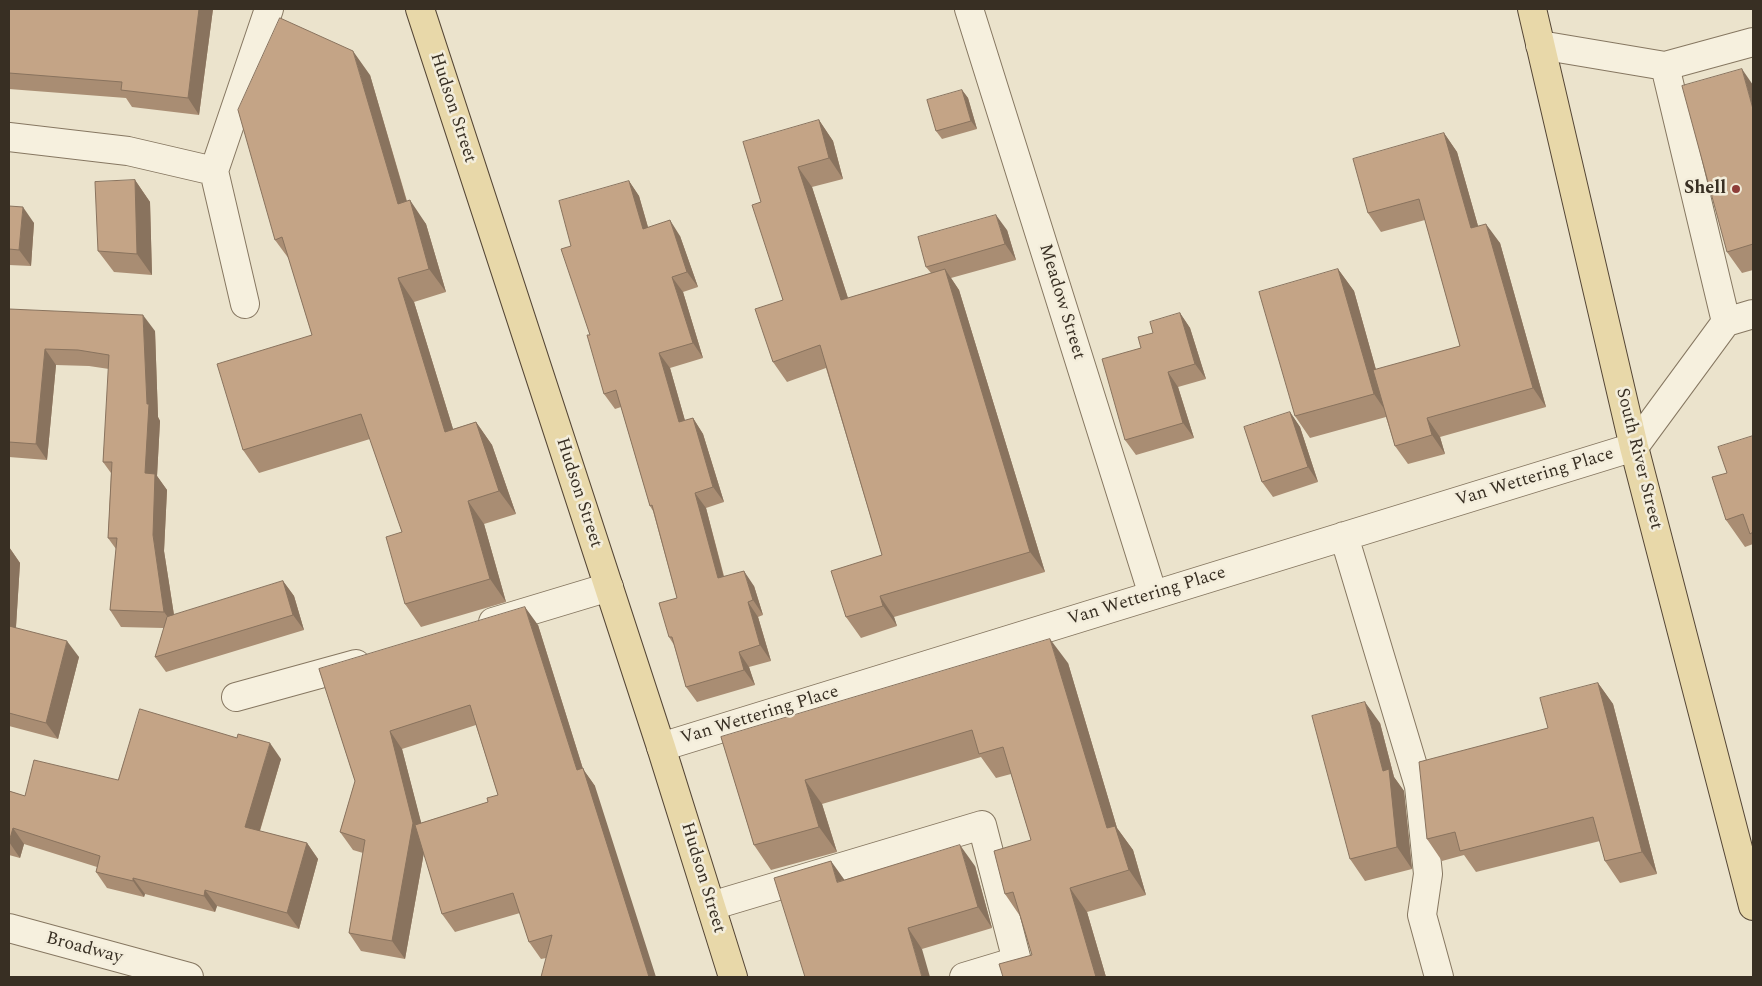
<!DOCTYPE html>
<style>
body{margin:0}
#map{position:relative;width:1762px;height:986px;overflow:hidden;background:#ebe3cc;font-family:Spectral,serif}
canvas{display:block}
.frame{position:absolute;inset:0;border:10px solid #382f23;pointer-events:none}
</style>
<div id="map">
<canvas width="1762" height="986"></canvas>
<div class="frame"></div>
</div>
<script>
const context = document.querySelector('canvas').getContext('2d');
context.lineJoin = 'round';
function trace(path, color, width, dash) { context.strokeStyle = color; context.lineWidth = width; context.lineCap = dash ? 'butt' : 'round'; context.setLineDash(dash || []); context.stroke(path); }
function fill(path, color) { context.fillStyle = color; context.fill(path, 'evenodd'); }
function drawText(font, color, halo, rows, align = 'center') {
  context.font = font + ' Spectral,serif'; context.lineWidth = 5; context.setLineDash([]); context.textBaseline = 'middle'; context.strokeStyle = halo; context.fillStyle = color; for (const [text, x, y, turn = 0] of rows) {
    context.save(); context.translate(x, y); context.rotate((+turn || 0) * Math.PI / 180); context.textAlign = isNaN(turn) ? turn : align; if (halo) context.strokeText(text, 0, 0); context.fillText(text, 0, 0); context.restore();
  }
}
const minor = new Path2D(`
 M 969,9 L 1153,595
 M 1540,45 L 1665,66 L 1753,42
 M 1665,66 L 1726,322
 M 9,137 L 128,151 L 214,171
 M 245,304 L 214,171 L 269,9
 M 1344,536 L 1419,786 L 1428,874 L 1422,915 L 1439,977
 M 493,622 L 609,587
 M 236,697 L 356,664
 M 661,747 L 1634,447 L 1726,322 L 1753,314
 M 711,906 L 982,825 L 1017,961 L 964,977
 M 9,928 L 189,977`);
const major = new Path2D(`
 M 420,9 L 661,747 L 733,977
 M 1532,9 L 1634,447 L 1753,906`);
trace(minor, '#867761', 30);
trace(major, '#554635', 30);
trace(minor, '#f6f0de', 28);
trace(major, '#e8d8a9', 28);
fill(new Path2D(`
 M 9,9 L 213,9 L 199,115 L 132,107 L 126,98 L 9,89 Z
 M 370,75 L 407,201 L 426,224 L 446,292 L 414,302 L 453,429 L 476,422 L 492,445 L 516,514 L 484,524 L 506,602 L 421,627 L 405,604 L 402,532 L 370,439 L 259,473 L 243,450 L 312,335 L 289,259 L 275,240 Z
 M 1753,85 L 1753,270 L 1742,273 L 1727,252 Z
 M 962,90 L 968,98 L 977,129 L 942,139 L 936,131 Z
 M 819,120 L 833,141 L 843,179 L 812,187 L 848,298 L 931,273 L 926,267 L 1007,230 L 1016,260 L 951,278 L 959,290 L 1045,572 L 894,617 L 897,626 L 861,638 L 846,617 L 882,555 L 826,368 L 787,382 L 773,362 L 783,300 L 761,202 Z
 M 1444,133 L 1457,152 L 1478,226 L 1500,243 L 1546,407 L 1440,437 L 1445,454 L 1408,464 L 1395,446 L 1386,417 L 1310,438 L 1295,416 L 1338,269 L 1354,291 L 1376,370 L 1460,346 L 1425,220 L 1381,232 L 1368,213 Z
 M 135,180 L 150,202 L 152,275 L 114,272 L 98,251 Z
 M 629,181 L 639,196 L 648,227 L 680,236 L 698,287 L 683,292 L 703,358 L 670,368 L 685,421 L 693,418 L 703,434 L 724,502 L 706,508 L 724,576 L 754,586 L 763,615 L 758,617 L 771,661 L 749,667 L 755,685 L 697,702 L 686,687 L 674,645 L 669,637 L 677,598 L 653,511 L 650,506 L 621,407 L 615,409 L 604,394 L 590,335 L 571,246 Z
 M 9,206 L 34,223 L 31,266 L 9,265 Z
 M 9,309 L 155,331 L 158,417 L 160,421 L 157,476 L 167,490 L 164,551 L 174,615 L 283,581 L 294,596 L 304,630 L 166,672 L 155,657 L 164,628 L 121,627 L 110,610 L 116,549 L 108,538 L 111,473 L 103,462 L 109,369 L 89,366 L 56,365 L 47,460 L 9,457 L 9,461 Z
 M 1180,313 L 1190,328 L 1206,379 L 1178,387 L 1194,438 L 1136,455 L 1125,440 L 1141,348 Z
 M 1290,412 L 1300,427 L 1318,482 L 1273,497 L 1262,482 Z
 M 1753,436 L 1753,544 L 1745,547 L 1726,520 L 1727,473 Z
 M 9,547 L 20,563 L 16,628 L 79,657 L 58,739 L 9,726 Z
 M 538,625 L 583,769 L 595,786 L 546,958 L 541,959 L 529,942 L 520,913 L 455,932 L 442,914 L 424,852 L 405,959 L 361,951 L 349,933 L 363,853 L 353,850 L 340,832 L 355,781 L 319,669 ZM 476,725 L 498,795 L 488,802 L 421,823 L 402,749 Z
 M 1068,663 L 1117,828 L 1133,850 L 1146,895 L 1087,912 L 1106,977 L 1003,977 L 1032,955 L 1020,916 L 1005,894 L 1031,840 L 1011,774 L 996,778 L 981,757 L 822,804 L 837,852 L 771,870 L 754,845 L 721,737 Z
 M 1598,683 L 1613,704 L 1657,874 L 1620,883 L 1605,861 L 1600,841 L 1476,872 L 1464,855 L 1442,861 L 1427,839 Z
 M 1380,723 L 1394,777 L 1404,791 L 1412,869 L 1365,881 L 1350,859 Z
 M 281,759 L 260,831 L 307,843 L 318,859 L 299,929 L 217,906 L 215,912 L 145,894 L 144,897 L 107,888 L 96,872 L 97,867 L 24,844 L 20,858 L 9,855 L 9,791 L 25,796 L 118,780 Z
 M 975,866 L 992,928 L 922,949 L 844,880 Z`), '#a98d73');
fill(new Path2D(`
 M 199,9 L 213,9 L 199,115 L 188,98 Z
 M 353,51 L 370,75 L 414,227 L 398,204 Z
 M 1742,69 L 1753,85 L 1753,109 Z
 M 962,90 L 968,98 L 977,129 L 971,121 Z
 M 819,120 L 833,141 L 843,179 L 829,158 Z
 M 1444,133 L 1457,152 L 1484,247 L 1471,228 Z
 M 798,167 L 812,187 L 855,320 L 841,300 Z
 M 135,180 L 150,202 L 152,275 L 137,254 Z
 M 629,181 L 639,196 L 653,245 L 643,229 Z
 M 410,200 L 426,224 L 446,292 L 429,269 Z
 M 23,207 L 34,223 L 31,266 L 19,250 Z
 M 996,215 L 1007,230 L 1016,260 L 1005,244 Z
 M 670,220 L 680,236 L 698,287 L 687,272 Z
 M 1486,224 L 1500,243 L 1546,407 L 1533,388 Z
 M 945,269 L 959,290 L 1045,572 L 1030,552 Z
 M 1338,269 L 1354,291 L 1389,416 L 1374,394 Z
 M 672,277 L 683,292 L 703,358 L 693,343 Z
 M 398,278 L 414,302 L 461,455 L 445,432 Z
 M 1180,313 L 1190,328 L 1206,379 L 1195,364 Z
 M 143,315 L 155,331 L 158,417 L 160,421 L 157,476 L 167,490 L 164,551 L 176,628 L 164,612 L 153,535 L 145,473 L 147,404 Z
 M 45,349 L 56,365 L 47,460 L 36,444 Z
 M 659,353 L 670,368 L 690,438 L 679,422 Z
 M 1168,372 L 1178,387 L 1194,438 L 1183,423 Z
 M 1290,412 L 1300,427 L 1318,482 L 1308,467 Z
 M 693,418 L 703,434 L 724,502 L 713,487 Z
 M 1427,418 L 1440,437 L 1445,454 L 1432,435 Z
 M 476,422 L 492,445 L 516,514 L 499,491 Z
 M 695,493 L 706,508 L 728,594 L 718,578 Z
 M 468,501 L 484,524 L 506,602 L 490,579 Z
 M 9,547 L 20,563 L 15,641 L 9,632 Z
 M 744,571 L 754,586 L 763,615 L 753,600 Z
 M 283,581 L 294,596 L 304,630 L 293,615 Z
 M 880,596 L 894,617 L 897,626 L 883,606 Z
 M 748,602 L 758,617 L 771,661 L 760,645 Z
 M 525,607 L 538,625 L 583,769 L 595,786 L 656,977 L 649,977 L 577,770 Z
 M 1050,639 L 1068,663 L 1117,828 L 1133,850 L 1146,895 L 1129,870 L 1107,828 Z
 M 67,641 L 79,657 L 58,739 L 46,723 Z
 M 739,652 L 749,667 L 755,685 L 744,670 Z
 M 1598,683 L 1613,704 L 1657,874 L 1642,852 Z
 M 1365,702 L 1380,723 L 1394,777 L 1404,791 L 1412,869 L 1397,847 L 1383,771 Z
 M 390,731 L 402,749 L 426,841 L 405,959 L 392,941 Z
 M 270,743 L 281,759 L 256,843 L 245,827 Z
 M 805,780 L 822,804 L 837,852 L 819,827 Z
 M 13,828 L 24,844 L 20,858 L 9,842 Z
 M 307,843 L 318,859 L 299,929 L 287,913 Z
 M 960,845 L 975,866 L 992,928 L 978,907 Z
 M 831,861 L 846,882 L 837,882 Z
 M 133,878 L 145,894 L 144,897 L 133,881 Z
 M 1070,888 L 1087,912 L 1106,977 L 1096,977 Z
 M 205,890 L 217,906 L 215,912 L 204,896 Z
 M 908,928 L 922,949 L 930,977 L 922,977 Z`), '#89735e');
const building = new Path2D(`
 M 9,9 L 199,9 L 188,98 L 121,90 L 122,82 L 9,73 Z
 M 280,18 L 353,51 L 398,204 L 410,200 L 429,269 L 398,278 L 445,432 L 476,422 L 499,491 L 468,501 L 490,579 L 405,604 L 386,537 L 402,532 L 361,414 L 243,450 L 217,364 L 312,335 L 282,237 L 275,240 L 238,110 Z
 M 1742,69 L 1753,109 L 1753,244 L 1727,252 L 1682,86 Z
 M 962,90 L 971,121 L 936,131 L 927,100 Z
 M 819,120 L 829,158 L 798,167 L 841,300 L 945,269 L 1030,552 L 880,596 L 883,606 L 846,617 L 831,571 L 882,555 L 820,345 L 773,362 L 755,309 L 783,300 L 752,205 L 761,202 L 743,142 Z
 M 1444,133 L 1471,228 L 1486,224 L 1533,388 L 1427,418 L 1432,435 L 1395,446 L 1373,370 L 1460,346 L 1419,199 L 1368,213 L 1353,159 Z
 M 135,180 L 137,254 L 98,251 L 95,182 Z
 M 629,181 L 643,229 L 670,220 L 687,272 L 672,277 L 693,343 L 659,353 L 679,422 L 693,418 L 713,487 L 695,493 L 718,578 L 744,571 L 753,600 L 748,602 L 760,645 L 739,652 L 744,670 L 686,687 L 672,637 L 669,637 L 659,603 L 677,598 L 652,505 L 650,506 L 616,390 L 604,394 L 587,335 L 590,335 L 561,249 L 571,246 L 559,201 Z
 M 9,206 L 23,207 L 19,250 L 9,249 Z
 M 996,215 L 1005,244 L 926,267 L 918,237 Z
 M 1338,269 L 1374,394 L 1295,416 L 1259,292 Z
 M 9,309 L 143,315 L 147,404 L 149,404 L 145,473 L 155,474 L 153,535 L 164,612 L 110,610 L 117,538 L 108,538 L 112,462 L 103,462 L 109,355 L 78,350 L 45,349 L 36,444 L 9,442 Z
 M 1180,313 L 1195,364 L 1168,372 L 1183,423 L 1125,440 L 1102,359 L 1141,348 L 1138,337 L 1153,333 L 1150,322 Z
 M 1290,412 L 1308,467 L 1262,482 L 1244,427 Z
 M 1753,436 L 1753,532 L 1750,534 L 1743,514 L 1726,520 L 1712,477 L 1727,473 L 1718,447 Z
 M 283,581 L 293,615 L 155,657 L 167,617 Z
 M 525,607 L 577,770 L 583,768 L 649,977 L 541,977 L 552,935 L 529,942 L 513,893 L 442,914 L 415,825 L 488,802 L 487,798 L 498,795 L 470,705 L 390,731 L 413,823 L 392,941 L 349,933 L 365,840 L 340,832 L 355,781 L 319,669 Z
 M 9,626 L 67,641 L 46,723 L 9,713 Z
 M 1050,639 L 1107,828 L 1115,826 L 1129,870 L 1070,888 L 1096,977 L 1003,977 L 999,964 L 1032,955 L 1013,892 L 1005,894 L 994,851 L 1031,840 L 1003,747 L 979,754 L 972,730 L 805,780 L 819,827 L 754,845 L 721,737 Z
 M 1598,683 L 1642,852 L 1605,861 L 1593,817 L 1460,851 L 1455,832 L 1427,839 L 1419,762 L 1548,728 L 1540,698 Z
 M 1365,702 L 1383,771 L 1389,769 L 1397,847 L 1350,859 L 1312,716 Z
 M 140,709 L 237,738 L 238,734 L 270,743 L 245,827 L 307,843 L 287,913 L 205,890 L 204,896 L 133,878 L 133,881 L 96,872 L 100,856 L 13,828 L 9,842 L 9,791 L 25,796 L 34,760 L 118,780 Z
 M 960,845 L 978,907 L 908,928 L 922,977 L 805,977 L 774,878 L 831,861 L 837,882 Z`);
fill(building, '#c4a486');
trace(building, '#89735e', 1);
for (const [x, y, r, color] of [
 [1736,189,5,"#8e3d38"]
]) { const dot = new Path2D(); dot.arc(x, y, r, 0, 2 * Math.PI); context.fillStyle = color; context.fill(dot); trace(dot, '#f3eddb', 2); }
drawText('18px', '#382f23', '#f3eddb', [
 ["Hudson Street",452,108,72],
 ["Meadow Street",1061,302,73],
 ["South River Street",1638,459,76],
 ["Van Wettering Place",1535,478,-17],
 ["Hudson Street",578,493,72],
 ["Van Wettering Place",1147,597,-17],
 ["Van Wettering Place",760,716,-17],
 ["Hudson Street",702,878,73],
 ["Broadway",84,949,15]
]);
drawText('bold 18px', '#382f23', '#f3eddb', [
 ["Shell",1726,189]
], 'right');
</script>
